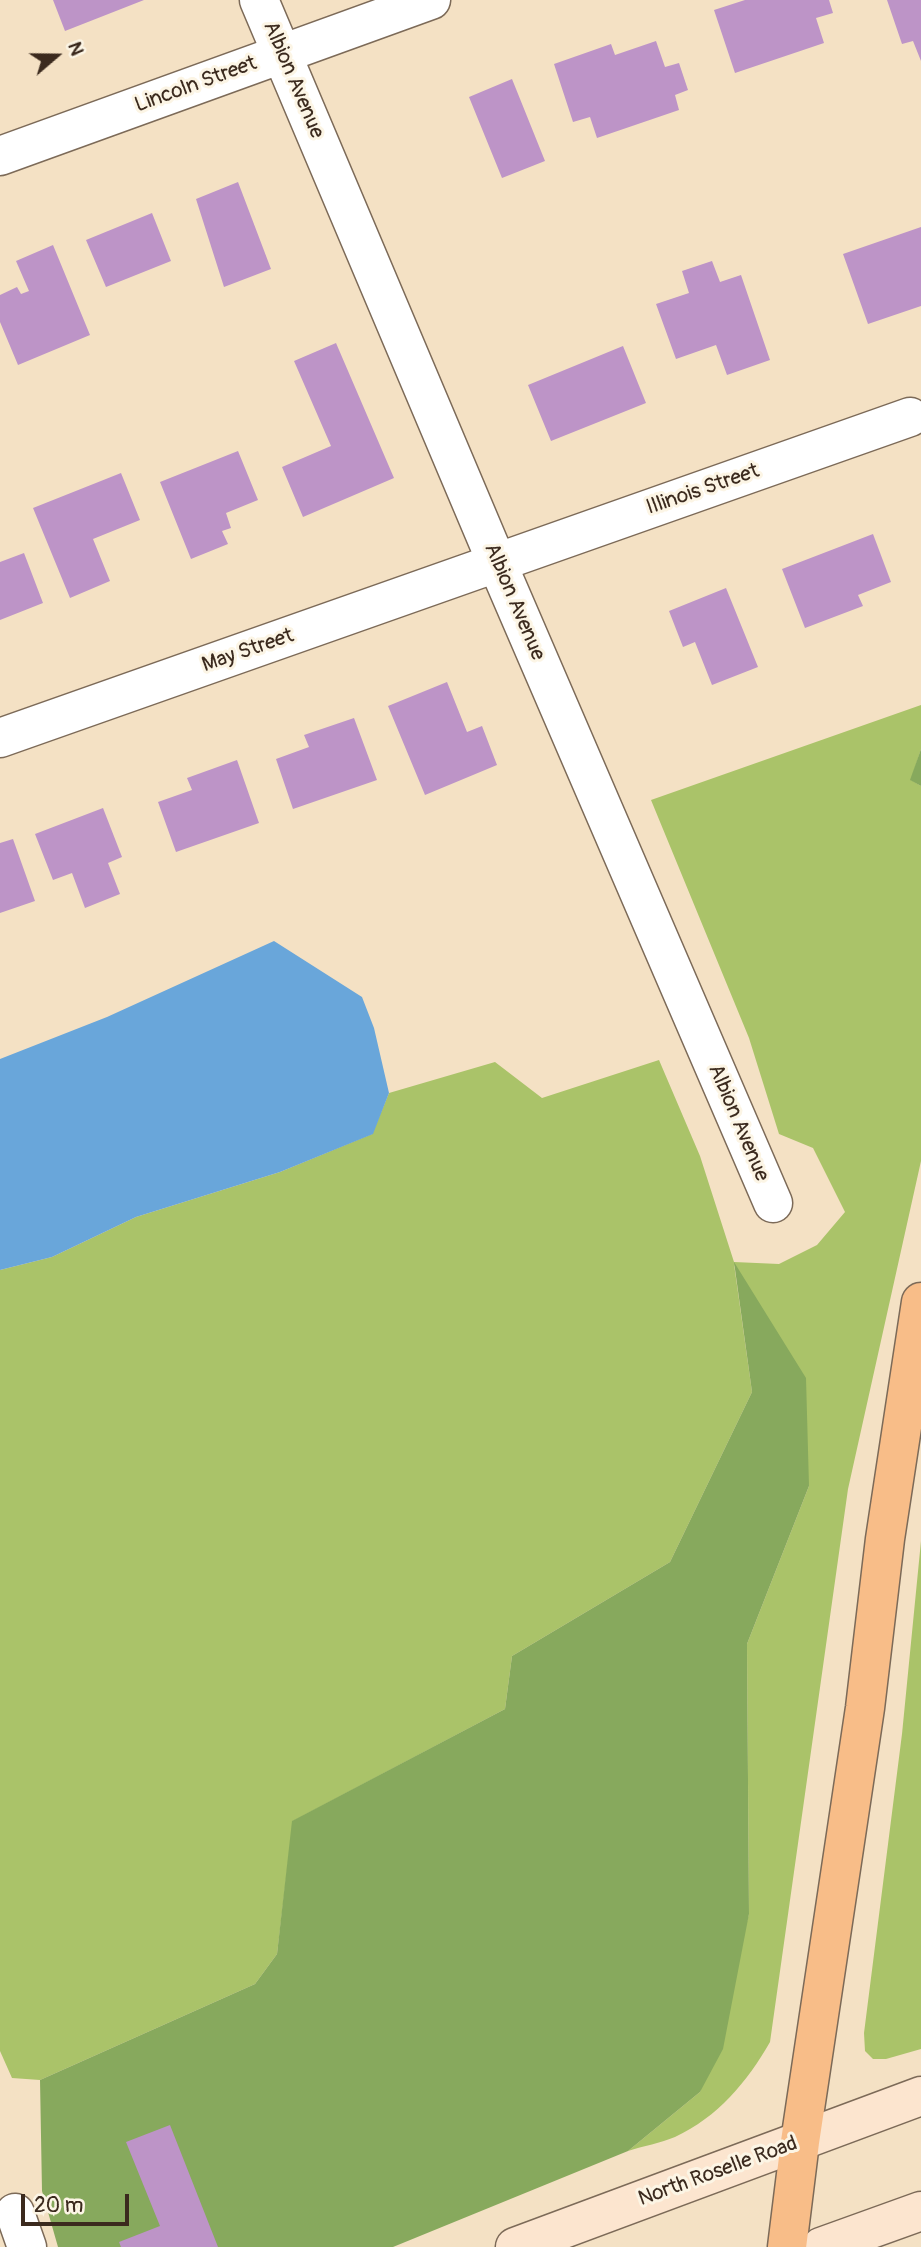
<!DOCTYPE html>
<style>
body{margin:0}
#map{position:relative;width:921px;height:2247px;overflow:hidden;background:#f4e1c4;font-family:Pangolin,sans-serif}
canvas{display:block}
.north{position:absolute;left:21px;top:21px;width:70px;height:70px;-webkit-text-stroke:5px #fcf5e5;paint-order:stroke;rotate:70deg;font-size:19px;font-weight:700;line-height:28px;text-align:center;color:#3b2a1e}
.north::after{content:'';display:block;margin:auto;width:24px;height:32px;background:#3b2a1e;clip-path:polygon(50% 0,100% 100%,50% 72%,0 100%)}
.scale{position:absolute;left:21px;top:2194px;width:108px;height:32px;box-sizing:border-box;border:4px solid #3b2a1e;border-top:0;padding-left:9px;font-size:21px;line-height:24px;white-space:nowrap;color:#3b2a1e;-webkit-text-stroke:5px #fcf5e5;paint-order:stroke}
</style>
<div id="map">
<canvas width="921" height="2247"></canvas>
<div class="north">N</div>
<div class="scale">20 m</div>
</div>
<script>
const context = document.querySelector('canvas').getContext('2d');
context.lineJoin = 'round';
function fill(path, color) { context.fillStyle = color; context.fill(path, 'evenodd'); }
function trace(path, color, width, dash) { context.strokeStyle = color; context.lineWidth = width; context.lineCap = dash ? 'butt' : 'round'; context.setLineDash(dash || []); context.stroke(path); }
function drawText(font, color, halo, rows, align = 'center') {
  context.font = font + ' Pangolin,sans-serif'; context.lineWidth = 6; context.setLineDash([]); context.textBaseline = 'middle'; context.strokeStyle = halo; context.fillStyle = color; for (const [text, x, y, turn = 0] of rows) {
    context.save(); context.translate(x, y); context.rotate((+turn || 0) * Math.PI / 180); context.textAlign = isNaN(turn) ? turn : align; if (halo) context.strokeText(text, 0, 0); context.fillText(text, 0, 0); context.restore();
  }
}
fill(new Path2D(`
 M 921,705 L 921,749 L 911,780 L 921,786 L 921,1161 L 848,1489 L 770,2042 C 747,2082 718,2117 675,2137 C 661,2143 643,2146 628,2151 L 700,2092 L 749,1914 L 747,1644 L 809,1486 L 734,1264 L 752,1392 L 670,1562 L 512,1656 L 505,1709 L 293,1821 L 277,1954 L 255,1984 L 40,2080 L 12,2078 L 0,2051 L 0,1270 L 52,1257 L 136,1217 L 280,1172 L 372,1134 L 389,1093 L 495,1062 L 542,1098 L 659,1060 L 700,1156 L 734,1262 L 779,1264 L 817,1245 L 845,1212 L 813,1148 L 779,1134 L 749,1038 L 651,800 Z
 M 921,1541 L 921,2049 L 886,2059 L 873,2059 L 865,2051 L 864,2033 L 902,1734 Z`), '#aac369');
fill(new Path2D(`
 M 921,749 L 921,786 L 910,780 Z
 M 734,1262 L 806,1378 L 809,1486 L 747,1644 L 749,1914 L 723,2049 L 700,2092 L 628,2151 L 393,2247 L 58,2247 L 42,2191 L 40,2080 L 255,1984 L 277,1954 L 292,1821 L 505,1709 L 512,1656 L 670,1562 L 752,1392 Z`), '#87a95d');
fill(new Path2D(`
 M 274,941 L 362,997 L 374,1028 L 389,1093 L 373,1134 L 280,1172 L 136,1217 L 52,1257 L 0,1270 L 0,1059 L 107,1017 Z`), '#69a6da');
fill(new Path2D(`
 M 53,0 L 144,0 L 65,31 Z
 M 745,0 L 829,0 L 833,13 L 816,18 L 824,43 L 735,73 L 714,10 Z
 M 887,0 L 921,0 L 921,61 L 913,41 L 902,44 Z
 M 656,41 L 665,67 L 679,63 L 688,90 L 675,95 L 679,110 L 597,138 L 590,117 L 573,122 L 554,64 L 611,44 L 615,55 Z
 M 512,79 L 545,161 L 502,178 L 469,97 Z
 M 238,182 L 271,269 L 224,287 L 196,199 Z
 M 152,213 L 171,261 L 106,287 L 86,240 Z
 M 921,227 L 921,306 L 868,324 L 843,254 Z
 M 53,245 L 90,335 L 18,365 L 0,322 L 0,295 L 17,287 L 21,294 L 29,291 L 16,261 Z
 M 712,261 L 720,282 L 741,275 L 770,360 L 727,375 L 716,345 L 676,359 L 656,304 L 689,293 L 682,271 Z
 M 336,343 L 394,478 L 303,517 L 282,467 L 331,446 L 294,361 Z
 M 623,346 L 646,403 L 551,441 L 528,385 Z
 M 238,451 L 258,500 L 226,513 L 231,528 L 222,531 L 228,544 L 191,559 L 160,482 Z
 M 121,473 L 140,520 L 93,539 L 110,581 L 70,598 L 33,508 Z
 M 873,534 L 891,582 L 858,595 L 863,606 L 805,628 L 782,569 Z
 M 24,553 L 43,603 L 0,620 L 0,562 Z
 M 726,588 L 758,667 L 712,685 L 695,642 L 683,647 L 669,611 Z
 M 447,682 L 467,732 L 482,726 L 497,765 L 425,795 L 388,706 Z
 M 354,718 L 377,780 L 293,809 L 276,759 L 309,747 L 304,735 Z
 M 237,760 L 259,823 L 176,852 L 158,802 L 192,790 L 187,778 Z
 M 103,808 L 122,857 L 108,863 L 120,894 L 85,908 L 72,873 L 53,880 L 35,834 Z
 M 13,839 L 35,901 L 0,913 L 0,843 Z
 M 170,2125 L 218,2247 L 121,2247 L 119,2242 L 160,2226 L 126,2142 Z`), '#bd94c7');
const street = new Path2D(`
 M 259,0 L 497,563 L 773,1203
 M 0,156 L 431,0
 M 0,738 L 910,417
 M 15,2213 L 27,2247`);
const secondary = new Path2D(`
 M 515,2247 L 921,2096
 M 821,2247 L 921,2211`);
const highway = new Path2D(`
 M 787,2247 L 800,2142 L 865,1708 L 885,1539 L 921,1302`);
trace(street, '#7c6a58', 41);
trace(secondary, '#7c6a58', 41);
trace(highway, '#7c6a58', 41);
trace(street, '#fff', 38);
trace(secondary, '#fce5cf', 38);
trace(highway, '#f8bd88', 38);
drawText('21px', '#3b2a1e', '#fcf5e5', [
 ["Albion Avenue",293,80,67],
 ["Lincoln Street",196,85,-20],
 ["Illinois Street",703,490,-19],
 ["Albion Avenue",514,602,67],
 ["May Street",248,651,-19],
 ["Albion Avenue",738,1123,67],
 ["North Roselle Road",718,2172,-20]
]);
</script>
